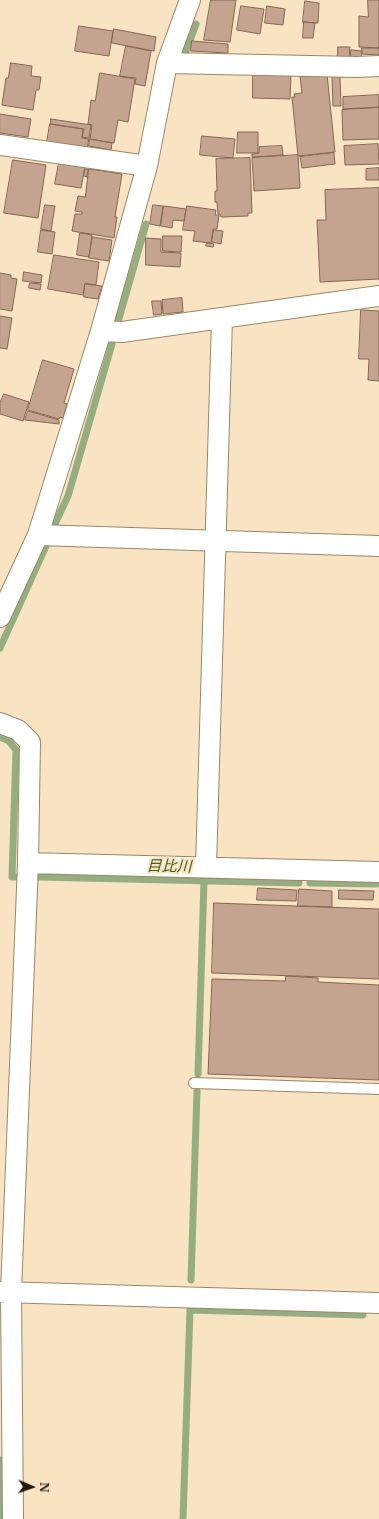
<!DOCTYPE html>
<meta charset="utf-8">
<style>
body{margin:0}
#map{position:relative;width:379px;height:1519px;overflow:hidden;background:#f8e3c2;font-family:"Libre Baskerville",serif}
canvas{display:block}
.north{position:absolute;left:12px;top:1467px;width:40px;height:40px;-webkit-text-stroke:3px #f8e3c2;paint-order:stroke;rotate:92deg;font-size:11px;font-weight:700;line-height:16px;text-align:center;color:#221b0e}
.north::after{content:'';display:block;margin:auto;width:14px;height:18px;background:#221b0e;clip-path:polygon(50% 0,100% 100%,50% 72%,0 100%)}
</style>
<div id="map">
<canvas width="379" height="1519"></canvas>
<div class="north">N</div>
</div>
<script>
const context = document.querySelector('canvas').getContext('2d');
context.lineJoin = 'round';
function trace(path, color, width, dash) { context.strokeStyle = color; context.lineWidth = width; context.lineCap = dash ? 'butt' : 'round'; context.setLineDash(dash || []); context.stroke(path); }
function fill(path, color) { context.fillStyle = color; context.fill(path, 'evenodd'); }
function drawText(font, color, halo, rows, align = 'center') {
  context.font = font + ' "Libre Baskerville","Noto Sans JP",serif'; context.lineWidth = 4; context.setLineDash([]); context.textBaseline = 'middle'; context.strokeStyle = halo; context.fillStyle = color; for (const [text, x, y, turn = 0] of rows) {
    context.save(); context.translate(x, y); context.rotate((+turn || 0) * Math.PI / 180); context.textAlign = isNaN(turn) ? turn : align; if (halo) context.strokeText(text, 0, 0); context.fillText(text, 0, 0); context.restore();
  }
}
trace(new Path2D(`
 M 186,51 L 196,24
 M 118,322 L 146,224
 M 54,526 L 68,496 L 112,344
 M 0,648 L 46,546
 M 0,737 L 9,741 L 16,750 L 12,877 L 18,877
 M 39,877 L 299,883
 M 310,883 L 376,884
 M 198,1074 L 204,881
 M 191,1280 L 197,1091
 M 0,1460 L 1,1460 L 1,1519
 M 183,1519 L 190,1310 L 363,1315`), '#96ad7f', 7);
const building = new Path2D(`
 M 211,0 L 236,0 L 230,42 L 204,40 Z
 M 368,0 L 379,0 L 379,48 L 359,47 L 359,16 L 368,17 Z
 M 305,1 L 319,3 L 318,23 L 303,22 Z
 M 241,6 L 264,9 L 260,34 L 237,30 Z
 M 267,6 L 285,9 L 283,25 L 265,23 Z
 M 304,22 L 315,23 L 313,38 L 303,38 Z
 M 79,26 L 113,31 L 109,56 L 75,51 Z
 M 114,29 L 156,37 L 154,51 L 112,43 Z
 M 192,41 L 228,44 L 228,53 L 191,51 Z
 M 126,46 L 151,51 L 145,86 L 135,84 L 136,78 L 120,76 Z
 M 338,47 L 350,47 L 349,59 L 338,58 Z
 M 362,48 L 379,48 L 379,55 L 362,54 Z
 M 351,50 L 362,51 L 361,58 L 351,58 Z
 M 11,63 L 32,66 L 31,76 L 41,77 L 39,90 L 36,90 L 33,110 L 2,105 L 6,78 L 8,78 Z
 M 100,73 L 135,79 L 128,122 L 118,120 L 114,143 L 90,139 L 92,125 L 88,124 L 91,100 L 95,101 Z
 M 253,73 L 291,74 L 290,99 L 253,98 Z
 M 327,74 L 335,152 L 298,156 L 292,97 L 295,97 L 294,94 L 302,93 L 300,77 Z
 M 340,76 L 341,106 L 333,106 L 332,77 Z
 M 379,95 L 379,107 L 343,109 L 343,97 Z
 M 379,108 L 379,139 L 343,140 L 342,110 Z
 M 0,114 L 31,119 L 28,137 L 0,133 Z
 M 51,119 L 91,125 L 89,138 L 82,137 L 84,129 L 51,124 Z
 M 50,124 L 83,129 L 82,138 L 89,139 L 87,148 L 47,142 Z
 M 238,132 L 258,132 L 258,153 L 237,153 Z
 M 202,136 L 235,139 L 233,158 L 200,155 Z
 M 90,139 L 112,143 L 111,150 L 89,146 Z
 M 378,144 L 379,164 L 345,165 L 344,146 Z
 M 282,146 L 283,155 L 252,157 L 252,154 L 259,153 L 259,147 Z
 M 334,153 L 335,164 L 302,168 L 300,157 Z
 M 298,155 L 300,188 L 254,191 L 252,158 Z
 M 250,158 L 252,213 L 248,213 L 248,216 L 221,217 L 220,214 L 218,214 L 217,202 L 215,202 L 215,191 L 217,191 L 216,159 Z
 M 13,160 L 46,165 L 38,218 L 4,213 Z
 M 59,163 L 85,167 L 81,188 L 55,184 Z
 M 379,168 L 379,180 L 366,180 L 366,169 Z
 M 85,169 L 88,169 L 87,177 L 84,176 Z
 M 89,169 L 122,174 L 115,217 L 117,217 L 114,238 L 72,231 L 75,214 L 82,214 L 82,212 L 75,211 L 78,196 L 85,197 Z
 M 379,188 L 379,279 L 320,282 L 317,220 L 326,220 L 325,190 Z
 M 45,205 L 55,206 L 51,231 L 41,229 Z
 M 153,205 L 163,206 L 160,226 L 150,224 Z
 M 164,206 L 186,209 L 184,221 L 173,220 L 172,228 L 161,226 Z
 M 187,206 L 216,210 L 215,215 L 219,215 L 217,229 L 213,229 L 211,243 L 193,241 L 195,231 L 183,230 Z
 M 41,230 L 55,232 L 52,254 L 38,252 Z
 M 214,230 L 223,231 L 221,244 L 212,242 Z
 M 80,233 L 92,235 L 89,257 L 77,255 Z
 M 163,236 L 182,236 L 181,252 L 163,251 Z
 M 93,237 L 112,240 L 109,261 L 89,258 Z
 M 146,238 L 161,239 L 161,252 L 181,253 L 180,267 L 146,265 Z
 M 207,243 L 214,244 L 213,247 L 206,246 Z
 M 54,255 L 99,262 L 96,285 L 85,283 L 83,295 L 48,289 Z
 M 24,272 L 42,275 L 41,283 L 23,281 Z
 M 0,273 L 11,275 L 11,278 L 17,279 L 12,311 L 0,309 Z
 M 30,283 L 41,284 L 40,290 L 29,288 Z
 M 85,284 L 102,286 L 98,299 L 84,297 Z
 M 182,298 L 183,312 L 163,314 L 162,300 Z
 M 152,301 L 161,301 L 162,314 L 154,315 Z
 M 361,310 L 379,311 L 379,381 L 368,380 L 369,359 L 359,359 Z
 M 0,316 L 12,318 L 7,349 L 0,348 Z
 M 43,360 L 74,369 L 64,403 L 67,404 L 63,418 L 60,417 L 59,419 L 28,410 Z
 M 4,394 L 29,402 L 23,421 L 0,414 L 0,403 Z
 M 28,411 L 59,420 L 59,424 L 25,420 Z
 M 258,888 L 297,890 L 296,901 L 257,900 Z
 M 299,889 L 332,891 L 332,907 L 298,906 Z
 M 339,890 L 374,891 L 373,900 L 339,899 Z
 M 214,903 L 379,909 L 379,979 L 212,973 Z
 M 286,976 L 318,978 L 318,982 L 379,985 L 379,1080 L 208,1074 L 212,979 L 285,981 Z`);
fill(building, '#c5a48f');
trace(building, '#856753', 1);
const lane = new Path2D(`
 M 194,1083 L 379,1089`);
const street = new Path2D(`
 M 167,63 L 357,67 L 379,66
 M 0,145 L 147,166
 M 101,331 L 122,332 L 379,296
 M 38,535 L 379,546
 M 0,617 L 38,535 L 101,331 L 147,166 L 167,63 L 190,0
 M 0,723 L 18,730 L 30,742 L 28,863 L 11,1292 L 13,1519
 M 28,863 L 379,872
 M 206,867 L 222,318
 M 0,1292 L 379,1303`);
trace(lane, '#9a8769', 12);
trace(street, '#9a8769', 22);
trace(lane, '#fff', 10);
trace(street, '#fff', 20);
drawText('italic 15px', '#425f1c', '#f8e3c2', [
 ["目比川",169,867,1]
]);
</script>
